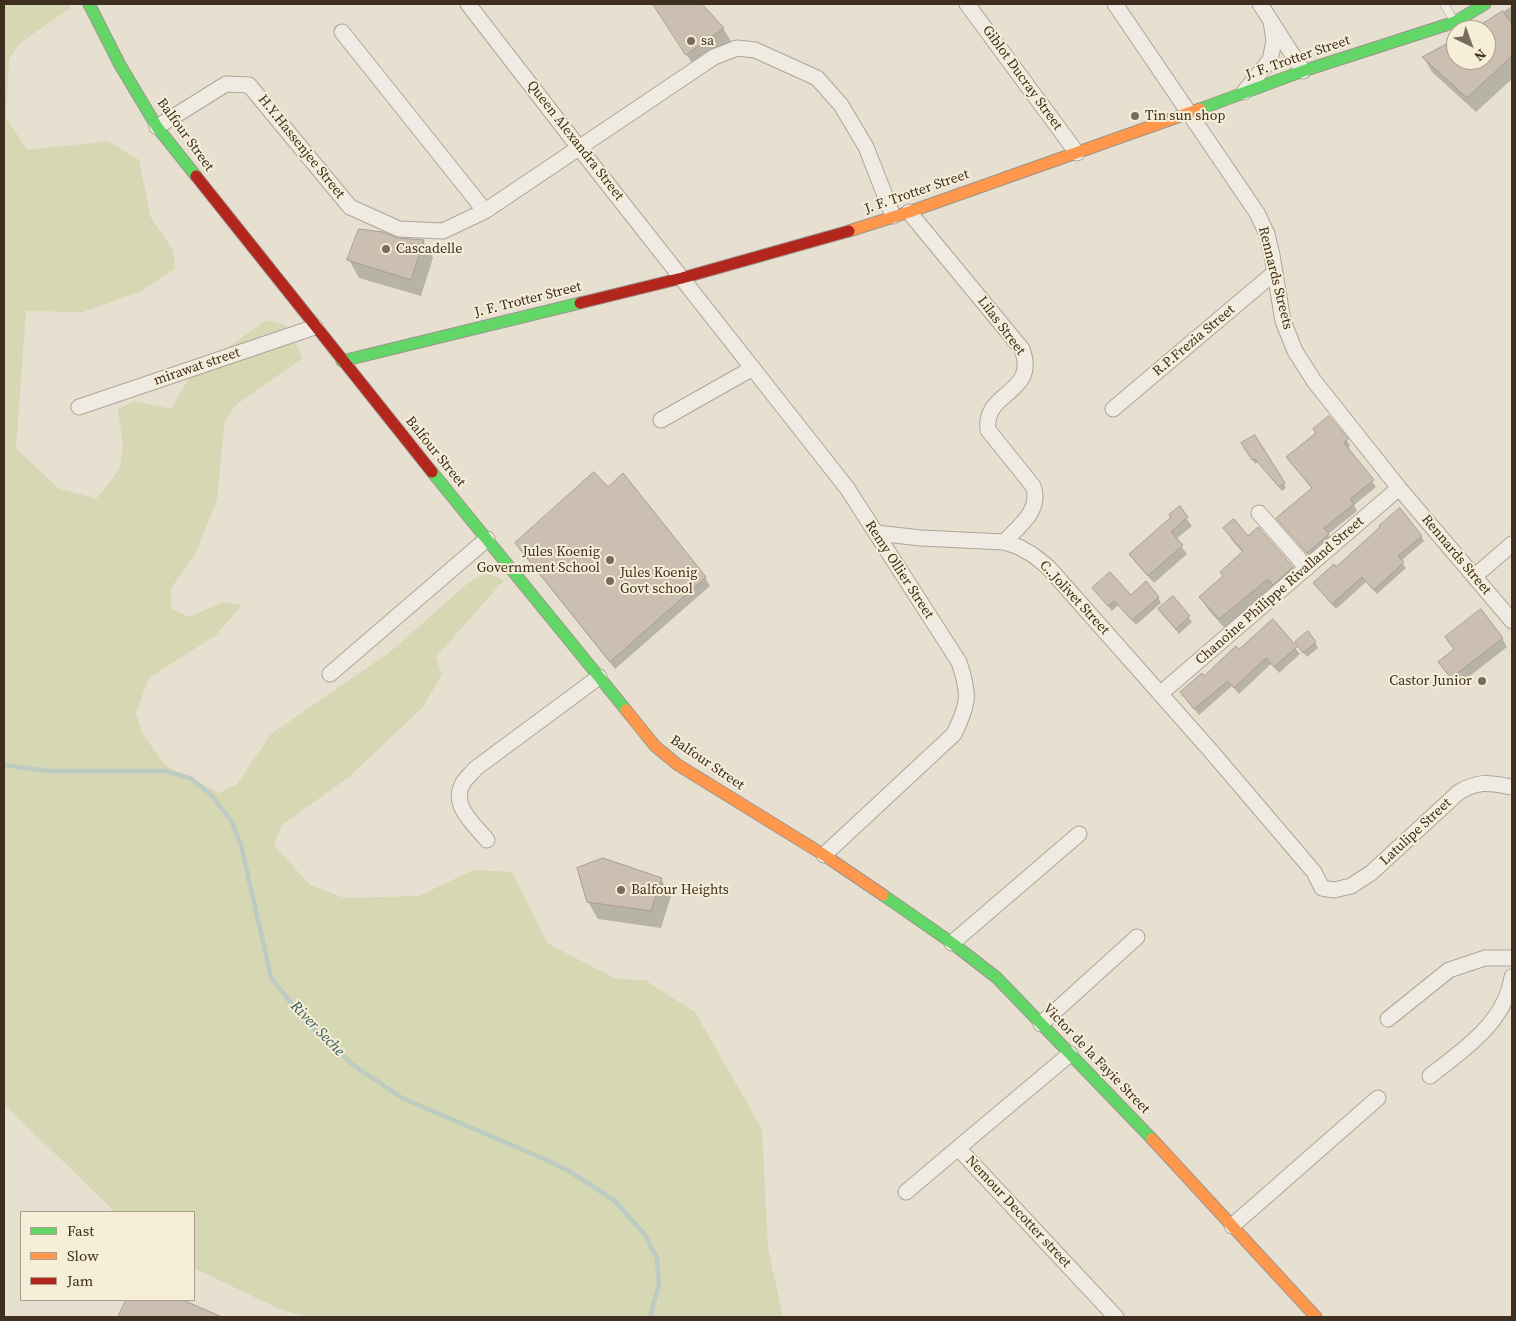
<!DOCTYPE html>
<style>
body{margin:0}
#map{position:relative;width:1516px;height:1321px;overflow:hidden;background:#e7e0d1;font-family:"Source Serif 4",serif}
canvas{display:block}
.frame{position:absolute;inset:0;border:5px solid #3d2e20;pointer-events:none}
.legend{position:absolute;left:20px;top:1211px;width:175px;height:90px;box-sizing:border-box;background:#f7eed8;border:1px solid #ada18e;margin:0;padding:6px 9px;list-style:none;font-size:15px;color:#3d2e20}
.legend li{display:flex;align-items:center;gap:10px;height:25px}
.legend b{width:25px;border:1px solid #ada18e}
.north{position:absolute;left:1446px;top:20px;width:50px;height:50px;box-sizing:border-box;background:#f7eed8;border:1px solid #ada18e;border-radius:50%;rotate:138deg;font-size:14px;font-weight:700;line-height:20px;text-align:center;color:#3d2e20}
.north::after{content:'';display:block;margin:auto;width:18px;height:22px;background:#786c5e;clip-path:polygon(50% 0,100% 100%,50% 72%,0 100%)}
</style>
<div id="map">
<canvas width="1516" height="1321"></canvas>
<div class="frame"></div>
<ul class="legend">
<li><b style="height:6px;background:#63d668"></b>Fast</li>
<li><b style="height:6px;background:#ff974d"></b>Slow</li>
<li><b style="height:6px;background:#b3261e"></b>Jam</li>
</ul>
<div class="north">N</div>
</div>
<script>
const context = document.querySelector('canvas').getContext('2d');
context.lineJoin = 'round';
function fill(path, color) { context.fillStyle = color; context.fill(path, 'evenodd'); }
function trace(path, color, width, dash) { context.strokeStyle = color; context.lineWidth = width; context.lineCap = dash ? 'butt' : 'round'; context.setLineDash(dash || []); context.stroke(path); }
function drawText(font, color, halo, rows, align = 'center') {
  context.font = font + ' "Source Serif 4",serif'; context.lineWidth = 4; context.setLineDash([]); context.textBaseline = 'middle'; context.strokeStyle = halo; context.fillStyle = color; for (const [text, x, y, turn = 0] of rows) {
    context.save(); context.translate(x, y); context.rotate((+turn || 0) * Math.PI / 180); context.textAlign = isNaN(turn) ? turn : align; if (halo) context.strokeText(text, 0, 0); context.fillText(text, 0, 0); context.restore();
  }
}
fill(new Path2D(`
 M 4,4 L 69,4 L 70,8 L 20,43 L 9,59 L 6,117 L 27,150 L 108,141 L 139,160 L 151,218 L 173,250 L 175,269 L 141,291 L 83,312 L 26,311 L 16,448 L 58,488 L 96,499 L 119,470 L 123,447 L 118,409 L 134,401 L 171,409 L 189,378 L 217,355 L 267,320 L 285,325 L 303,358 L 237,404 L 225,420 L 217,500 L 195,555 L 171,588 L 171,609 L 189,617 L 223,602 L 242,605 L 216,635 L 149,678 L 136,713 L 142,733 L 166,766 L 220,793 L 237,784 L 271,734 L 390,652 L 468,583 L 485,573 L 504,580 L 436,657 L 442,675 L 422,708 L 349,777 L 282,825 L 274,845 L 310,885 L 345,898 L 419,896 L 473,870 L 512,872 L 547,943 L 616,979 L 645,980 L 695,1012 L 762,1129 L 768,1248 L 783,1317 L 307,1317 L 277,1308 L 194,1268 L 194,1212 L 115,1212 L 4,1104 Z`), '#d6d7b3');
fill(new Path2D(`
 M 654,4 L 701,4 L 723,28 L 733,45 L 697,71 Z
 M 1512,6 L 1512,79 L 1476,112 L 1432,72 L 1424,58 L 1456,40 L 1456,60 L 1486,60 L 1486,30 L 1475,30 Z
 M 398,240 L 423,241 L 433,258 L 421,296 L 359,278 L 349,260 Z
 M 1255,436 L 1286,488 L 1282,491 L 1258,462 L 1255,464 L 1243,444 Z
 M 1347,440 L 1350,446 L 1347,449 L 1376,487 L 1354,505 L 1357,511 L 1328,534 L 1332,541 L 1311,559 L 1278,519 L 1312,489 L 1292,463 Z
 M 1179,508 L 1192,526 L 1176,539 L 1187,554 L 1154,583 L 1135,562 L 1130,554 L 1172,517 Z
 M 1225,528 L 1248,537 L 1292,567 L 1299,579 L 1226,630 L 1207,608 L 1201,597 L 1224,577 L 1243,553 L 1231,539 Z
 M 1421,536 L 1424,541 L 1401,561 L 1406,568 L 1377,594 L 1366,582 L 1336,609 L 1318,588 L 1336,568 Z
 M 516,543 L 705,577 L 710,586 L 615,669 L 521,551 Z
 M 1093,588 L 1130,596 L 1158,597 L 1161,603 L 1136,625 L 1118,605 L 1112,611 Z
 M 1173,598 L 1192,622 L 1179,634 L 1159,610 Z
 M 1273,621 L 1300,654 L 1279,673 L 1271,664 L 1239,694 L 1232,686 L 1199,715 L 1181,693 L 1239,651 Z
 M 1447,638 L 1502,638 L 1507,647 L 1457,686 L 1440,662 L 1455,650 Z
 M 1315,642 L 1318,648 L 1307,657 L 1299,648 Z
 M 661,879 L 671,896 L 661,928 L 598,919 L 588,902 Z
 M 127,1300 L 180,1300 L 218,1317 L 122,1317 L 120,1315 Z`), '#0003');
trace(new Path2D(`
 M 4,765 L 49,771 L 166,771 L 192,779 L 213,797 L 232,822 L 241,845 L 271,977 L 305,1021 L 352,1064 L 402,1098 L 544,1159 L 569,1171 L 615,1201 L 645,1235 L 657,1258 L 659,1284 L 650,1317`), '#bcccc2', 4.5);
const building = new Path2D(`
 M 653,4 L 702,4 L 724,28 L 686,55 Z
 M 1503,11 L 1512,24 L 1512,56 L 1467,98 L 1422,57 L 1456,39 L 1456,60 L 1486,60 L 1486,30 L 1473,30 Z
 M 359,229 L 383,232 L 398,238 L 424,240 L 411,280 L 347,260 Z
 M 1329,416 L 1348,439 L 1344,443 L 1374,480 L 1350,499 L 1354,504 L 1324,528 L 1329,534 L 1307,553 L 1276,518 L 1312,488 L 1286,457 L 1316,433 L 1313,429 Z
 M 1255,435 L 1285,483 L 1279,487 L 1255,459 L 1252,460 L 1241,443 Z
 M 594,472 L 608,487 L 623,473 L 706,577 L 610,662 L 515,543 Z
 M 1180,506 L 1188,517 L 1171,532 L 1183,545 L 1148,576 L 1129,554 L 1171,517 L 1169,515 Z
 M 1400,508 L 1422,536 L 1398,556 L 1404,562 L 1374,590 L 1362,577 L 1332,604 L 1313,583 L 1334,564 L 1336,567 L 1380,527 L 1379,526 Z
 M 1234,519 L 1248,536 L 1258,527 L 1293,567 L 1273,585 L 1268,579 L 1219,619 L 1199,597 L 1223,576 L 1220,572 L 1243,551 L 1223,528 Z
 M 1110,572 L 1131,595 L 1146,581 L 1159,597 L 1132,620 L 1114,601 L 1108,606 L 1092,588 Z
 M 1173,596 L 1190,616 L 1176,629 L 1158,609 Z
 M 1481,609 L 1503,638 L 1451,678 L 1438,662 L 1454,649 L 1445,637 Z
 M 1273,619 L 1297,647 L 1274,667 L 1266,658 L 1234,688 L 1228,681 L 1194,709 L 1180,692 L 1202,673 L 1204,676 L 1236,646 L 1239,649 Z
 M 1308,631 L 1316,642 L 1303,653 L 1295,642 Z
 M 603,858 L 662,878 L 651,911 L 587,902 L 577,868 Z
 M 126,1300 L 183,1300 L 222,1317 L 118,1317 Z`);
fill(building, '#cbbfb2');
trace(building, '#a89c90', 1);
const lane = new Path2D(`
 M 1444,4 L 1454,21`);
const street = new Path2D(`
 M 468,4 L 580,149 L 847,488 L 959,662 C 970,695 969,703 954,734 L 824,855
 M 967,4 L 1077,153
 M 1115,4 L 1257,213 L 1267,234 L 1272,255 L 1283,321 L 1295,351 L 1314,381 L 1399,488 L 1512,621
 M 1260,4 L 1303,71
 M 342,32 L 485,211
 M 1244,92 L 1270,60 L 1274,41 L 1271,21
 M 157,127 L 226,84 L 249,85 L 350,207 L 399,229 L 443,231 L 485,211 L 714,57 L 737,48 L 755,50 L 817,78 L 841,105 L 866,147 L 893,216
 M 909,212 L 1022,349 C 1039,395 983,390 988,430 L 1033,486 C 1042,510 1019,526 1004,542
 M 79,407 L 315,327
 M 1113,409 L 1274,273
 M 661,420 L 753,368
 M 1259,513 L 1307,568
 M 876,533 L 921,538 L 1004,542 L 1019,547 L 1033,555 L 1048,567 L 1210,750 L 1314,872 L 1322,888 L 1334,890 L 1351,886 L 1371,873 L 1459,792 C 1480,780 1489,783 1512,787
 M 1475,576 L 1512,544
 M 330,674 L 487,539
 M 1160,694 L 1399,488
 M 487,840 C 474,824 450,805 463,783 C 466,778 472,773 476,768 L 599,677
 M 952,943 L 1079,834
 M 1388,1019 L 1449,970 L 1485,958 L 1512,958
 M 1041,1024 L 1137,937
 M 1070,1054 L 958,1148 L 1116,1317
 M 1430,1076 C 1463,1050 1505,1023 1512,977
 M 906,1192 L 958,1148
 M 1232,1226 L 1378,1098`);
const fast = new Path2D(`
 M 89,4 L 120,65 L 157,127 L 196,176
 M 1200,109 L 1303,71 L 1455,22 L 1485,4
 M 342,361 L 580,303
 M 432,472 L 626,710
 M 883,895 L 952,943 L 997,978 L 1152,1139`);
const slow = new Path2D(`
 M 849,231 L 909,212 L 1200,109
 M 626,710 L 655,746 L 678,765 L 824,855 L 883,895
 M 1152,1139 L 1316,1317`);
const jam = new Path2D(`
 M 196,176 L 432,472
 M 580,303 L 682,278 L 849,231`);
trace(lane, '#ada599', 9);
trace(street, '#ada599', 17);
trace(fast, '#9c958a', 13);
trace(slow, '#9c958a', 13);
trace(jam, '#9c958a', 13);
trace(lane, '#efebe3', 8);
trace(street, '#efebe3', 15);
trace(fast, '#63d668', 11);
trace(slow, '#ff974d', 11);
trace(jam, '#b3261e', 11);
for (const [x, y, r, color] of [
 [691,41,5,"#786c5e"],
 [1135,116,5,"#786c5e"],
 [386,249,5,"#786c5e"],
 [610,560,5,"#786c5e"],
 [610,581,5,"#786c5e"],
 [1482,681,5,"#786c5e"],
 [621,890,5,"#786c5e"]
]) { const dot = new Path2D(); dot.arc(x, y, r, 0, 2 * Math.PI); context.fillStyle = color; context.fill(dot); trace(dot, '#f7eed8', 2); }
drawText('14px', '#3d2e20', '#f7eed8', [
 ["sa",701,41],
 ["Tin sun shop",1145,116],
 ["Cascadelle",396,249],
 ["Jules Koenig",600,552,"right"],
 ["Government School",600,568,"right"],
 ["Jules Koenig",620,573],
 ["Govt school",620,589],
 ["Castor Junior",1472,681,"right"],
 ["Balfour Heights",631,890]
], 'left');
drawText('14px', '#3d2e20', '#f7eed8', [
 ["J. F. Trotter Street",1298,58,-19],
 ["Giblot Ducray Street",1022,78,54],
 ["Balfour Street",185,135,54],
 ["Queen Alexandra Street",575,141,52],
 ["H.Y.Hassenjee Street",301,147,51],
 ["J. F. Trotter Street",917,192,-19],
 ["Rennards Streets",1275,278,76],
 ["J. F. Trotter Street",528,300,-14],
 ["Lilas Street",1001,326,53],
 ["R.P.Frezia Street",1194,341,-40],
 ["mirawat street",197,367,-19],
 ["Balfour Street",435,452,51],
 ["Rennards Street",1456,555,50],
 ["Remy Ollier Street",899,570,57],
 ["Chanoine Philippe Rivalland Street",1280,591,-41],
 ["C..Jolivet Street",1074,598,47],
 ["Balfour Street",707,763,34],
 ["Latulipe Street",1416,832,-43],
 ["Victor de la Fayie Street",1096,1059,46],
 ["Nemour Decotter street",1018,1212,47]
]);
drawText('italic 15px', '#2f5d5a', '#f7eed8', [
 ["River Seche",317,1029,46]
]);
</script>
